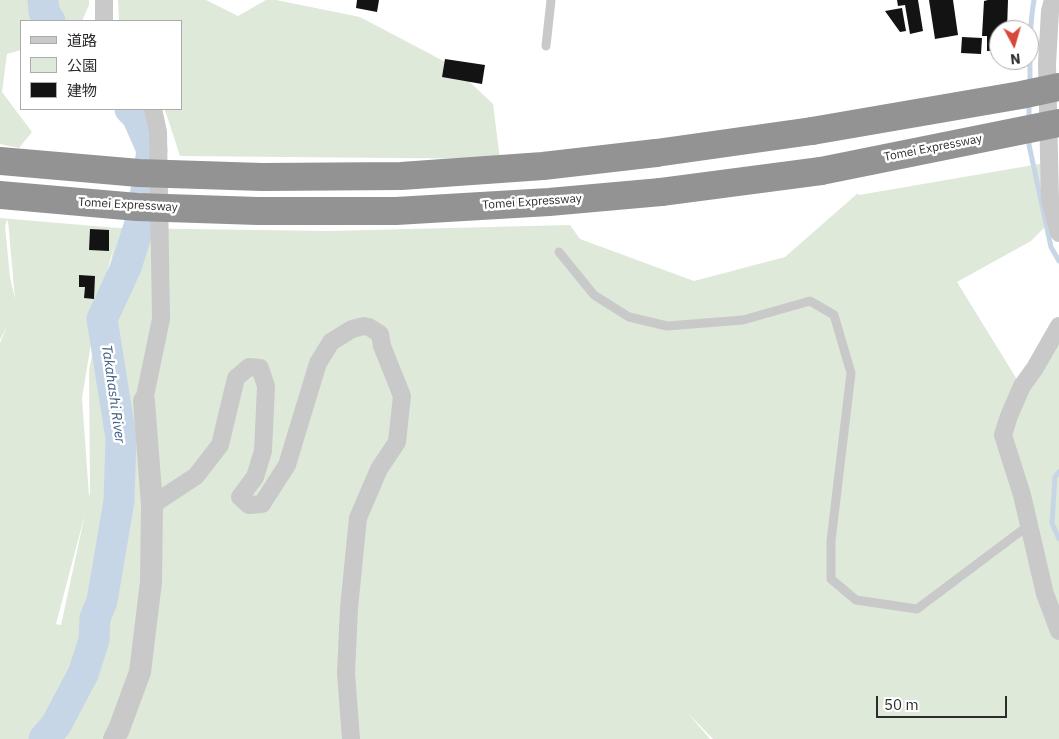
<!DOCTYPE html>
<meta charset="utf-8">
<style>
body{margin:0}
#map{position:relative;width:1059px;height:739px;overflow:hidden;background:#fff;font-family:"IBM Plex Sans","Noto Sans JP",sans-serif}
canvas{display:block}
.legend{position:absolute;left:20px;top:20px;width:162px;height:90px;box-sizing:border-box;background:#fff;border:1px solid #ababab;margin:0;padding:6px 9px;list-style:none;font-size:15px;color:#2c2c2c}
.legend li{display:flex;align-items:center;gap:10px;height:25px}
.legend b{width:25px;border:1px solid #ababab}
.north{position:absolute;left:989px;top:20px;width:50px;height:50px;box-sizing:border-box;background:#fff;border:1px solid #ababab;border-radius:50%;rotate:174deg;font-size:14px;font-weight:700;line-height:20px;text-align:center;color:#2c2c2c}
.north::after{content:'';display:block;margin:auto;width:18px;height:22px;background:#d7483a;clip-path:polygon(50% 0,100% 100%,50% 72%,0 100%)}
.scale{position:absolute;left:876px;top:696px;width:131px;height:22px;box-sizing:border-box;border:2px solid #2c2c2c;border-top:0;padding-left:6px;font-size:15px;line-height:18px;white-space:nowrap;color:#2c2c2c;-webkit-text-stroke:4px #fff;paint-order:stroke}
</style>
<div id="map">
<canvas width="1059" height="739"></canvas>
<ul class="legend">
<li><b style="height:6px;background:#c9c9c9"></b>道路</li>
<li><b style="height:14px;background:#dfe9da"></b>公園</li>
<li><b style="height:14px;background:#131313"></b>建物</li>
</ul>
<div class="north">N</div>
<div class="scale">50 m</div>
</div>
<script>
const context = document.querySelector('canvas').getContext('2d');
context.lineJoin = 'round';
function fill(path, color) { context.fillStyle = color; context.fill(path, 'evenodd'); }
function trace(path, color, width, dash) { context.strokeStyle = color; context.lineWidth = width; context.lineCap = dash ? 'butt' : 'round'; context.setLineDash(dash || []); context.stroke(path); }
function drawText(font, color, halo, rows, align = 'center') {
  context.font = font + ' "IBM Plex Sans",sans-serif'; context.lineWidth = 5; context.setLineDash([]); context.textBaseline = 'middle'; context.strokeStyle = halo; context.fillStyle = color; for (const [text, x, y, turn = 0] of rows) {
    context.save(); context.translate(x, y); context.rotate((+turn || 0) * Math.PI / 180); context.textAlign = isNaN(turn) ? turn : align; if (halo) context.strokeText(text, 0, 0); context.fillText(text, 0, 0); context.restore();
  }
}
fill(new Path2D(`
 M 0,0 L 89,0 L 89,5 L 82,21 L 21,21 L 21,50 L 7,54 L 2,92 L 32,132 L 19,148 L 0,144 Z
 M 118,0 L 206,0 L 238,16 L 266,0 L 276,0 L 360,17 L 453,66 L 493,104 L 500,159 L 180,156 L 167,116 L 164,109 L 181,109 L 181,21 L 119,21 Z
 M 1045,163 L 1052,220 L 1031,241 L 957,282 L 1021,386 L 1059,328 L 1059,739 L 713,739 L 687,712 L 710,739 L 0,739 L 0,343 L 7,326 L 0,340 L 0,218 L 118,228 L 329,231 L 570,225 L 580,239 L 694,281 L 785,257 L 858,193 L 859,195 ZM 7,220 L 8,221 L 15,299 L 10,277 L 5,226 ZM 114,245 L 89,370 L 90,493 L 89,496 L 82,398 L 95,320 ZM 85,514 L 61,625 L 56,624 Z`), '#dfe9da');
trace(new Path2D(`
 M 1030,85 C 1030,57 1029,28 1034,0
 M 1029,120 L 1029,101
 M 1029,138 L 1029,145 L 1051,247 L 1059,261
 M 1059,472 L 1055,477 L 1052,523 L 1059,539`), '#c7d6e7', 5);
trace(new Path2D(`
 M 43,0 L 44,12 L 50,21
 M 44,739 L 56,725 L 83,674 L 94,640 L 95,618 L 102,601 L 119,501 L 121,438 L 102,319 L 126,267 L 142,217 L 152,150 L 137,116 L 130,109`), '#c7d6e7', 31);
fill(new Path2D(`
 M 357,0 L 379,0 L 377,12 L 356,8 Z
 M 897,0 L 918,0 L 923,31 L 910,34 L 905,5 L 898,6 Z
 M 929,0 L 953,0 L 958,35 L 935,39 Z
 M 988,0 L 1008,0 L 1007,30 L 999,30 L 999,51 L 987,51 L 987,36 L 982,36 L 984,1 Z
 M 902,8 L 906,31 L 900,32 L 885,11 Z
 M 962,37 L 982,38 L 981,54 L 961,53 Z
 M 445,59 L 485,65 L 482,84 L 442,77 Z
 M 90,229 L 109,230 L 109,251 L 89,250 Z
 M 79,275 L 95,276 L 94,299 L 84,298 L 85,287 L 79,287 Z`), '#131313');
trace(new Path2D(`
 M 546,46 L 551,0
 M 559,252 L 594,295 L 629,317 L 667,326 L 743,320 L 810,301 L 834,315 L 851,373 L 831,541 L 831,579 L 856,600 L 917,609 L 1029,525`), '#c9c9c9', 9);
trace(new Path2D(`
 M 104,0 L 104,21
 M 1053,0 L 1050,11 L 1047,64 L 1050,200 L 1059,233
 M 1059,326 L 1035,368 L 1022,386 L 1009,416 L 1003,435 L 1022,495 L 1045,594 L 1059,631
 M 144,401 L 161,319 L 158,132 L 153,109
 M 152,505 L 196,476 L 220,445 L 236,378 L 249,367 L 260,368 L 266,386 L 263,451 L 255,477 L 240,497 L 249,505 L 262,504 L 287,465 L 318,363 L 331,342 L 352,329 L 364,326 L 369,327 L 380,334 L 382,346 L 402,396 L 397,442 L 379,469 L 358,518 L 349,608 L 346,673 L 351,739`), '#c9c9c9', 18);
trace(new Path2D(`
 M 114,739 L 119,729 L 140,672 L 151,582 L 152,505 L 144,401`), '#c9c9c9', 22);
trace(new Path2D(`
 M 656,153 L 812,131
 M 661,192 L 821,171`), '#939393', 28);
trace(new Path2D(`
 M 812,131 L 1021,95 L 1059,87
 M 0,161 L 139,173 L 262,177 L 401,176 L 543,166 L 656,153
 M 821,171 L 1059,123
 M 0,195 L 137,207 L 258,211 L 396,211 L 549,202 L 661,192`), '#939393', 28);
drawText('12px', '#2c2c2c', '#fff', [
 ["Tomei Expressway",933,148,-11],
 ["Tomei Expressway",532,202,-4],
 ["Tomei Expressway",128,205,3]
]);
drawText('italic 14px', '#416087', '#fff', [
 ["Takahashi River",113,394,82]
]);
</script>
